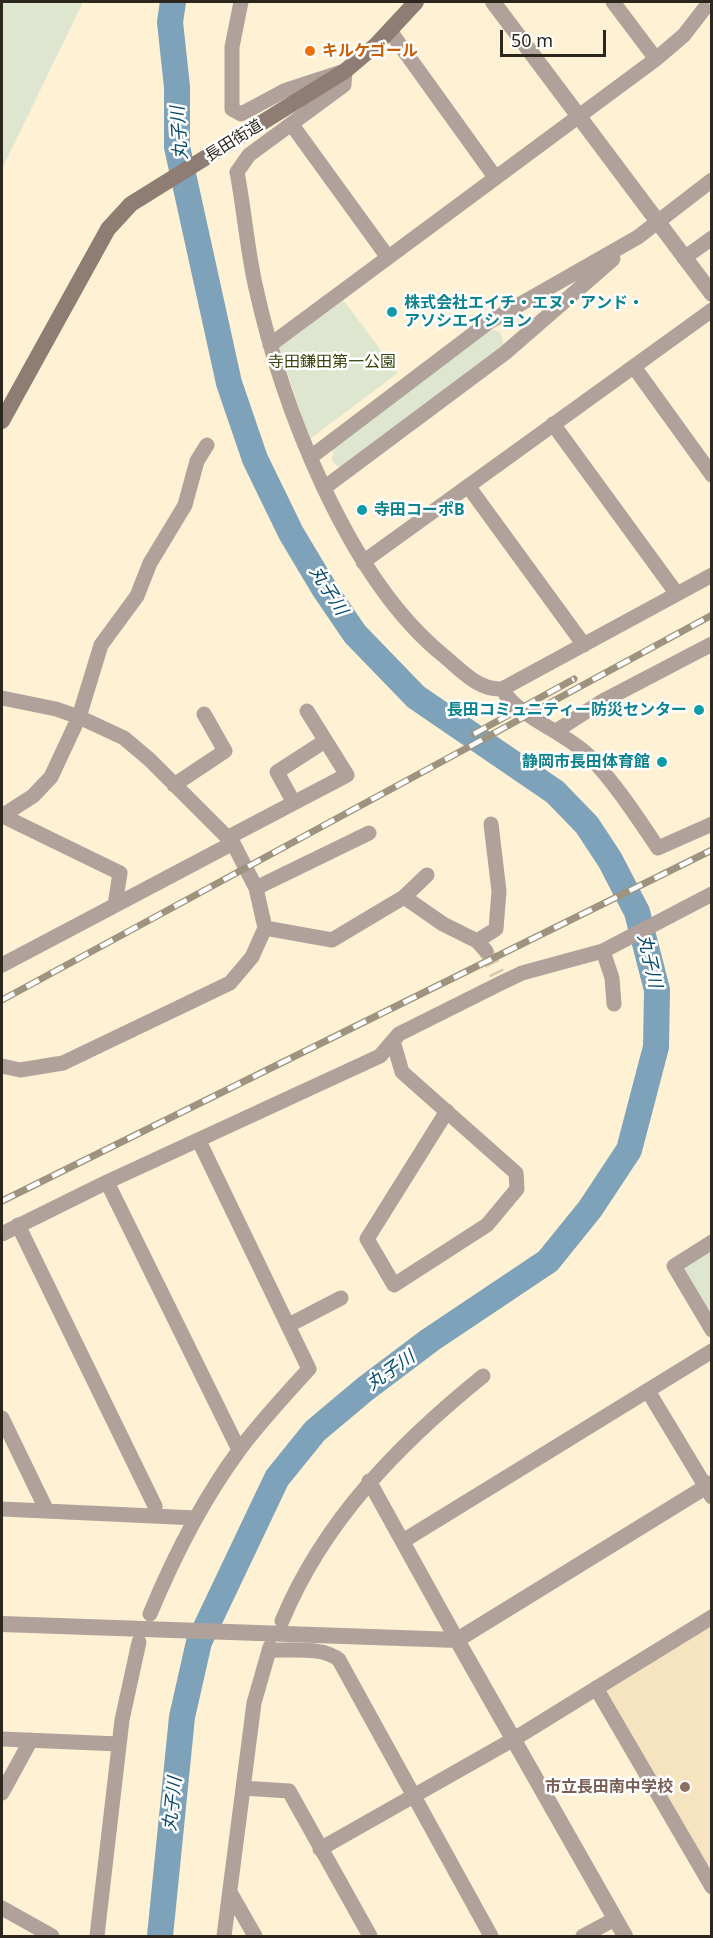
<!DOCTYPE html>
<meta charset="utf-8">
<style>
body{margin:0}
#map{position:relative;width:713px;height:1938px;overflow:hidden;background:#fff1d3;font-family:"Noto Sans",sans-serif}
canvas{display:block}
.frame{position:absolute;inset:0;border:3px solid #2c271c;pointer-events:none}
.scale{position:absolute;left:500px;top:30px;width:106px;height:27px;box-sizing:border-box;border:3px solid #2c271c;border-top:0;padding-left:8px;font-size:18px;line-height:21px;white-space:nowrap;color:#2c271c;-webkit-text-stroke:4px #fff;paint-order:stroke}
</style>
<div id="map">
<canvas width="713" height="1938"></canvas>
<div class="frame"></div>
<div class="scale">50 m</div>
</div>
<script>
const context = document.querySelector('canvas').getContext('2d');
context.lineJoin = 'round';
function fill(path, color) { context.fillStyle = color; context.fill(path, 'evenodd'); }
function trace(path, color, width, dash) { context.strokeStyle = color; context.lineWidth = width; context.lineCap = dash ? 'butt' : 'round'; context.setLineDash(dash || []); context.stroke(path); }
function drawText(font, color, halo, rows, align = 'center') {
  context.font = font + ' "Noto Sans","Noto Sans JP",sans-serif'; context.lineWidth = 5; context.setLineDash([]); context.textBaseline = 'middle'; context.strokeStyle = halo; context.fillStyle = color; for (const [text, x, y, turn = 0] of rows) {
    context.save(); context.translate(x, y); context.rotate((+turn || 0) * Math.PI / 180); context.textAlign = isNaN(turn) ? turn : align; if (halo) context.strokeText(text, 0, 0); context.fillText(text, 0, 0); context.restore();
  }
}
fill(new Path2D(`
 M 711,1622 L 711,1878 L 604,1695 L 607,1685 Z`), '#f6e4c0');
fill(new Path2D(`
 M 2,2 L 83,2 L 2,169 Z
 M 341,297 L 398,373 L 310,439 L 277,344 Z
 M 494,330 L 500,332 L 504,345 L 344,466 L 337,466 L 332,461 L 333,448 L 486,331 Z
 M 711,1248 L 711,1315 L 682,1266 Z`), '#dee6cf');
trace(new Path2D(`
 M 160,1936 L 182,1717 L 199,1642 L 277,1478 L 315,1431 L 365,1389 L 430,1340 L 548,1261 L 590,1209 L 629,1150 L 656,1047 L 657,990 L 637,912 L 610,860 L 587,825 L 555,792 L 416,697 L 355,634 L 325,590 L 291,533 L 255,459 L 229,383 L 177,147 L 177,87 L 170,22 L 173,2`), '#7ea2b9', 26);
trace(new Path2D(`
 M 486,951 L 497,974`), '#d5c9ae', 15, [15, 8]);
trace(new Path2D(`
 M 241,2 L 232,47 L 232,109 L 241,114 L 284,91 L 345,71 L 344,85 L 249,155 L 237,172 C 244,209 247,247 255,284 C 281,404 347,578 444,656 C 462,671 478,690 502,689 L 712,575
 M 390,31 L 495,177
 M 656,59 L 684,35 L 704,9
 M 292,125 L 387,256
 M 684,258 L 712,238
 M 270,345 L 656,59 L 613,2
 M 634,367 L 712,475
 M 553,424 L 677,594
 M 311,457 L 489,322 L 638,237 L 712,180
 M 468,486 L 584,645
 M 324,488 L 505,353 L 613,259
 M 363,562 L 712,310
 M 502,689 C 519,718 564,731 589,756 C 615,783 637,817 658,848 L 712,824
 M 2,698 L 56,709 L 79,717 L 124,738 L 150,760 L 233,843 L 256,888 L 265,928 L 252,957 L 230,983 L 63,1063 L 20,1070 L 2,1066
 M 556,731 L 601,702 L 712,644
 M 174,785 L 225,751 L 204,714
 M 294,803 L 277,772 L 325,741
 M 2,816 L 33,796 L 51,777 L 79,717 L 101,645 L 137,596 L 150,563 L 185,505 L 197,461 L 207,445
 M 3,816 L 120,873 L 115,905
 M 227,838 L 347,775 L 307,711
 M 256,888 L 369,833
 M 404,897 L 443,924 L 477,941
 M 265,928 L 332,940 L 404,897 L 427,875
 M 486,951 L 477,941 L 496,929 L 499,891 L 491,824
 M 603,951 L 612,978 L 614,1004
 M 2,965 L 233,843
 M 393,1041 L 402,1072 L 516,1173 L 517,1189 L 487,1225 L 394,1285 L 367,1239 L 447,1111
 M 107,1182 L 239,1450
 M 18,1225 L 155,1506 L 155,1516
 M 2,1234 L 107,1182 L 380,1056 L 399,1034 L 501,983 L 522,973 L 603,951 L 712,894
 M 712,1242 L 674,1266 L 712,1330
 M 289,1325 L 341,1298
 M 648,1391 L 712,1497
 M 2,1418 L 47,1511
 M 369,1481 L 457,1640
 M 2,1509 L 196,1518
 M 403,1541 L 712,1351
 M 150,1614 C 174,1556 203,1499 240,1449 C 261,1421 285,1395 309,1369 L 199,1141
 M 282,1621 C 324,1520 399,1444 483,1376
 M 269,1650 C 288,1651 324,1646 339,1660 L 491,1936
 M 596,1688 L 712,1887
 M 2,1739 L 119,1744
 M 243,1788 L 289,1791 L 370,1936
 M 2,1793 L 31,1740
 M 320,1849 L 514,1739 L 712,1617
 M 231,1894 L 255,1936
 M 2,1908 L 52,1936
 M 97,1936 L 122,1720 L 139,1642
 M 224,1936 L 254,1703 L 270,1647
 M 583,1936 L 615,1919`), '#b0a29b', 15);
trace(new Path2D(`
 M 493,2 L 712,294
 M 2,1624 L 457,1640 L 712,1483
 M 457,1640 L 625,1936`), '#b0a29b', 16);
trace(new Path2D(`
 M 2,421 L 108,229 L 131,204 L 345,71 L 377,44 L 416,2`), '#8f7c72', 16);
const rail = new Path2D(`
 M 474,734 L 574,679
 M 2,1000 L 712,615
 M 2,1201 L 712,850`);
trace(rail, '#9d937e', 7);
trace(rail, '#fff', 4.5, [14]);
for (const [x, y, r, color] of [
 [310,51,6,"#e8710a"],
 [392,312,6,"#0f9aa8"],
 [362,510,6,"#0f9aa8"],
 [699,710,6,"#0f9aa8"],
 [662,762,6,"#0f9aa8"],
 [685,1787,6,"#8d6e63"]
]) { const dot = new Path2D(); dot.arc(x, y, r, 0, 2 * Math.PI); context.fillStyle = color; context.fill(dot); trace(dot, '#fff', 2); }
drawText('bold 16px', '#c56008', '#fff', [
 ["キルケゴール",322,51]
], 'left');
drawText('16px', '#2c271c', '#fff', [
 ["長田街道",234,141,-32]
]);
drawText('bold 16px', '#0d838f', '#fff', [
 ["株式会社エイチ・エヌ・アンド・",404,303],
 ["アソシエイション",404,321],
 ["寺田コーポB",374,510],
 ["長田コミュニティー防災センター",687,710,"right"],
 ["静岡市長田体育館",650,762,"right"]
], 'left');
drawText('16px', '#374509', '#fff', [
 ["寺田鎌田第一公園",332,362]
]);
drawText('bold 16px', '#785e54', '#fff', [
 ["市立長田南中学校",673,1787]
], 'right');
drawText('italic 18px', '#064c6c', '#fff', [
 ["丸子川",180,133,-94],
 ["丸子川",328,591,58],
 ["丸子川",649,961,77],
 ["丸子川",391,1371,-35],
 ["丸子川",173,1804,-84]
]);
</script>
